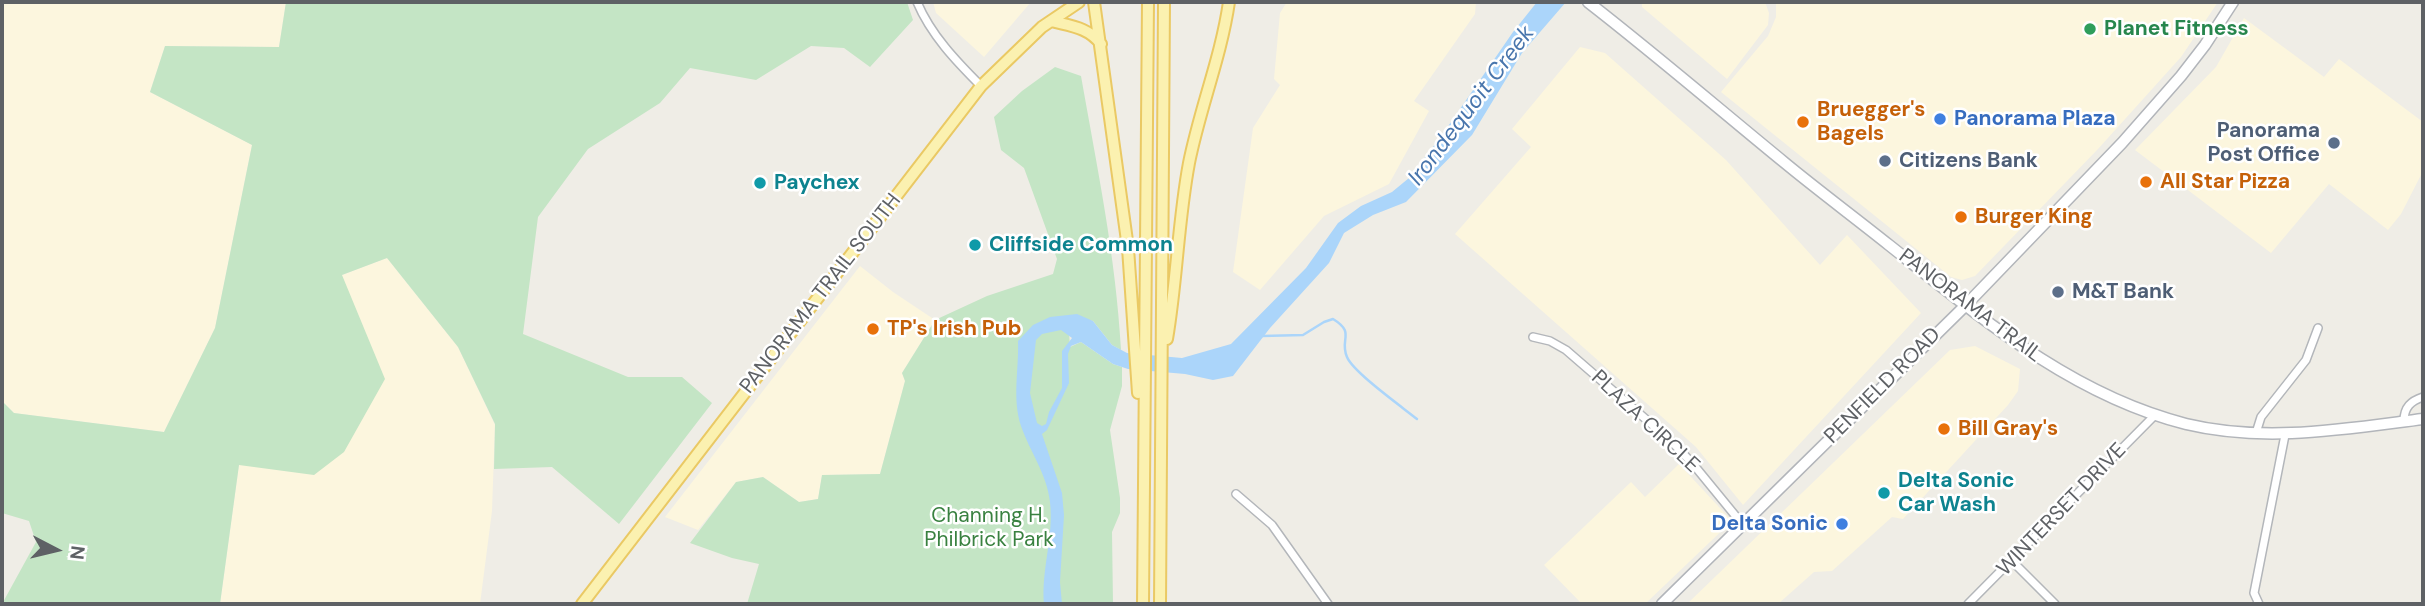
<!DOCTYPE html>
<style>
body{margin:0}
#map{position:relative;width:2425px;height:606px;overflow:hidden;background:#efede6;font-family:"DM Sans",sans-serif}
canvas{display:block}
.frame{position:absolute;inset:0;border:4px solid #5e6165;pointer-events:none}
.north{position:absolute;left:21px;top:515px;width:70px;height:70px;-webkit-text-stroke:5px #fff;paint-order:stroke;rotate:97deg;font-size:19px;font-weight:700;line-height:28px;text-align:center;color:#5e6165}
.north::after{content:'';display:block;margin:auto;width:24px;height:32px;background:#5e6165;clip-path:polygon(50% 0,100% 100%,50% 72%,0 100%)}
</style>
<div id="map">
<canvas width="2425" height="606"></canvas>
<div class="frame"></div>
<div class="north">N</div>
</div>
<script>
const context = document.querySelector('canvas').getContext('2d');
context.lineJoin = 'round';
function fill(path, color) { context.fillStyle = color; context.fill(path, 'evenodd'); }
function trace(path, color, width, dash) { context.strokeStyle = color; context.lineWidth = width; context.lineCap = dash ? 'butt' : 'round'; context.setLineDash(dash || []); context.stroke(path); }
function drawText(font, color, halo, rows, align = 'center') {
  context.font = font + ' "DM Sans",sans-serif'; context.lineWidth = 5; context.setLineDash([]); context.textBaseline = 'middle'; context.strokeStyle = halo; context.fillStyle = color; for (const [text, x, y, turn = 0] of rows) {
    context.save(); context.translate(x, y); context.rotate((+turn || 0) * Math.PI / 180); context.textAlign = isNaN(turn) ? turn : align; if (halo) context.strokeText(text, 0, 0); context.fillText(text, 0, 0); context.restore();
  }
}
fill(new Path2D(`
 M 2,2 L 286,2 L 279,47 L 165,46 L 150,92 L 252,145 L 215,328 L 164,432 L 14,413 L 2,401 Z
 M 933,2 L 1031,2 L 984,57 L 936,13 Z
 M 1287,2 L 1476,2 L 1475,14 L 1414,101 L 1429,111 L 1389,184 L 1324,216 L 1260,290 L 1233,272 L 1253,128 L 1280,85 L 1274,79 L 1280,13 Z
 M 1642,2 L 1765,2 L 1769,13 L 1768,25 L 1727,79 L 1642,7 Z
 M 1776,2 L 2218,2 L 2181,57 L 2098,149 L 1975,276 L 1962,280 L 1951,277 L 1721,92 L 1768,36 L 1776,17 Z
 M 2244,18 L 2324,77 L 2339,59 L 2423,122 L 2423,171 L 2401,214 L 2388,230 L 2329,184 L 2271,253 L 2135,150 L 2216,67 Z
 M 1580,47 L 1605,53 L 1726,160 L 1820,265 L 1847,235 L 1921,313 L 1743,505 L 1696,447 L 1455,234 L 1531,147 L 1512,129 Z
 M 387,258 L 458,347 L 495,425 L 492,511 L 480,604 L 220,604 L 239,465 L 342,275 Z
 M 860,266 L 893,292 L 935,320 L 902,373 L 905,381 L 880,474 L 822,475 L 818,499 L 799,502 L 763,477 L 736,482 L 698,530 L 665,517 Z
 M 1975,346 L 2020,369 L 2018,391 L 2008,405 L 1903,519 L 1892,517 L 1832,571 L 1814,572 L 1778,604 L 1687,604 L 1950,350 Z
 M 1679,464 L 1732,521 L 1645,604 L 1582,604 L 1544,565 L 1631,482 L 1645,497 Z`), '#fcf6de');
fill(new Path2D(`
 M 286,2 L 907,2 L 913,20 L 870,67 L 844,48 L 811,46 L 756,80 L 690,68 L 660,103 L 588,149 L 538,217 L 523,334 L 628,377 L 682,377 L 712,403 L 619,524 L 552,467 L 494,469 L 495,424 L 458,347 L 387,258 L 342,275 L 385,379 L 344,452 L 314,475 L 239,465 L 220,604 L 2,604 L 36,542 L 29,521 L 2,513 L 2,401 L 14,413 L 164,432 L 215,328 L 252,145 L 150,92 L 165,46 L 279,47 Z
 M 1055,67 L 1081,76 C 1097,167 1116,257 1121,350 L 1112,345 L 1093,321 L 1068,316 L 1070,347 L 1081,342 L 1113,364 L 1122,367 L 1122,386 L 1110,430 L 1120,498 L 1120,513 L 1112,532 L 1113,604 L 747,604 L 759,564 L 732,558 L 690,543 L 736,482 L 763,477 L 799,502 L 818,499 L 822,475 L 880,474 L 905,381 L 902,373 L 935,320 L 987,296 L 1053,274 L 1057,259 L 1024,168 L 1001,150 L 994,117 L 1022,91 Z`), '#c4e5c5');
fill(new Path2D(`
 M 1537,2 L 1566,2 L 1522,53 L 1472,135 L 1406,202 L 1373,215 L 1344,233 L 1329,263 L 1270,328 L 1233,376 L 1213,380 L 1185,374 L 1128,369 L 1113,364 L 1081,342 L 1071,346 L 1068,354 L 1069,383 L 1047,430 L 1042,434 L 1062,493 L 1064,515 L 1060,582 L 1062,604 L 1044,604 C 1041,570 1054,537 1050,502 C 1047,474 1030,452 1021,426 C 1012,398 1019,370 1018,341 L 1033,325 L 1050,317 L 1077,314 L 1093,321 L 1112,345 L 1127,353 L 1182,358 L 1231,344 L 1306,268 L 1338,223 L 1361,206 L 1392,192 L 1409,178 L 1440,138 L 1513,32 ZM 1061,330 L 1072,338 L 1062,351 L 1062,388 L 1049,412 L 1046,424 L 1042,426 L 1037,423 L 1030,393 L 1036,340 L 1042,334 Z`), '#abd5fa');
trace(new Path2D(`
 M 1262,336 L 1303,335 L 1324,322 L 1333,319 C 1356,333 1339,339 1347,357 C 1353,372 1402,407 1417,419`), '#abd5fa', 2.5);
const street = new Path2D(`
 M 917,2 C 931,35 956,61 981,86
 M 1533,337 L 1550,341 L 1566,350 L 1671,441 L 1693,464 L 1743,525
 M 2404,421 C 2404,407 2411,401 2423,397
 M 2256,433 L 2261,417 L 2306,360 L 2318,328
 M 1236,494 L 1272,525 L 1328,604
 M 2012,561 L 2055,604
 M 1968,604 L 2155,415
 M 2259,604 L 2254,593 L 2285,435`);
const secondary = new Path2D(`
 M 1588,2 C 1655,54 1719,109 1785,163 C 1819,191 1854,217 1889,245 C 1980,317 2071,395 2186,424 C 2265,443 2344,429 2423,419
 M 1662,604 L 1966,305 L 2122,143 L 2181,76 L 2205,45 L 2233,2`);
const primary = new Path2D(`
 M 1094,2 L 1128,248 L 1138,393
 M 1051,21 C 1070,26 1088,27 1101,44
 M 1167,339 C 1177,281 1178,221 1189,163 C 1200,108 1221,57 1229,2
 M 582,604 L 981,86 L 1042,27 L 1079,2
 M 1143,604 L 1148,2
 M 1160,604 L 1164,2`);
trace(street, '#b3b6ba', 10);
trace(secondary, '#b2b5ba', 13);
trace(primary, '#eac964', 14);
trace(street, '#fff', 7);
trace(secondary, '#fff', 10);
trace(primary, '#fbf1b0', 10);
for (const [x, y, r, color] of [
 [2090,29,7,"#2e9e5b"],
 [1940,119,7,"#3f7fe0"],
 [1803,122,7,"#e8710a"],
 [2334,143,7,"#5c6f8a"],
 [1885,161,7,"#5c6f8a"],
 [2146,182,7,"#e8710a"],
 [760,183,7,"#0f9aa8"],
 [1961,217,7,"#e8710a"],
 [975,245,7,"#0f9aa8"],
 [2058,292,7,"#5c6f8a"],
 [873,329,7,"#e8710a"],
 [1944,429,7,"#e8710a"],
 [1884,493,7,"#0f9aa8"],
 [1842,524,7,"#3f7fe0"]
]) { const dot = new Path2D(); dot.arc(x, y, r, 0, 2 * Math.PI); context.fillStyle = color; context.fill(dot); trace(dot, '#fff', 2.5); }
drawText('bold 21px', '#27864d', '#fff', [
 ["Planet Fitness",2104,29]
], 'left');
drawText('bold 21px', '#c56008', '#fff', [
 ["Bruegger's",1817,110],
 ["Bagels",1817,134],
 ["All Star Pizza",2160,182],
 ["Burger King",1975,217],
 ["TP's Irish Pub",887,329],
 ["Bill Gray's",1958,429]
], 'left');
drawText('bold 21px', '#366cbe', '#fff', [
 ["Panorama Plaza",1954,119],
 ["Delta Sonic",1828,524,"right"]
], 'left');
drawText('bold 21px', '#4e5e75', '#fff', [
 ["Panorama",2320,131,"right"],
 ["Post Office",2320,155,"right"],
 ["Citizens Bank",1899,161],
 ["M&T Bank",2072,292]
], 'left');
drawText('bold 21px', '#0d838f', '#fff', [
 ["Paychex",774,183],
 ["Cliffside Common",989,245],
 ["Delta Sonic",1898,481],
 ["Car Wash",1898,505]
], 'left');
drawText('21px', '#5e6165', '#fff', [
 ["PANORAMA TRAIL SOUTH",821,294,-52],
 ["PANORAMA TRAIL",1970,306,37],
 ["PENFIELD ROAD",1883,386,-45],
 ["PLAZA CIRCLE",1645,422,43],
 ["WINTERSET DRIVE",2062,510,-46]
]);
drawText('21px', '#398140', '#fff', [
 ["Channing H.",989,516],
 ["Philbrick Park",989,540]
]);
drawText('italic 23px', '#4875ac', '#fff', [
 ["Irondequoit Creek",1472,106,-53]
]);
</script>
